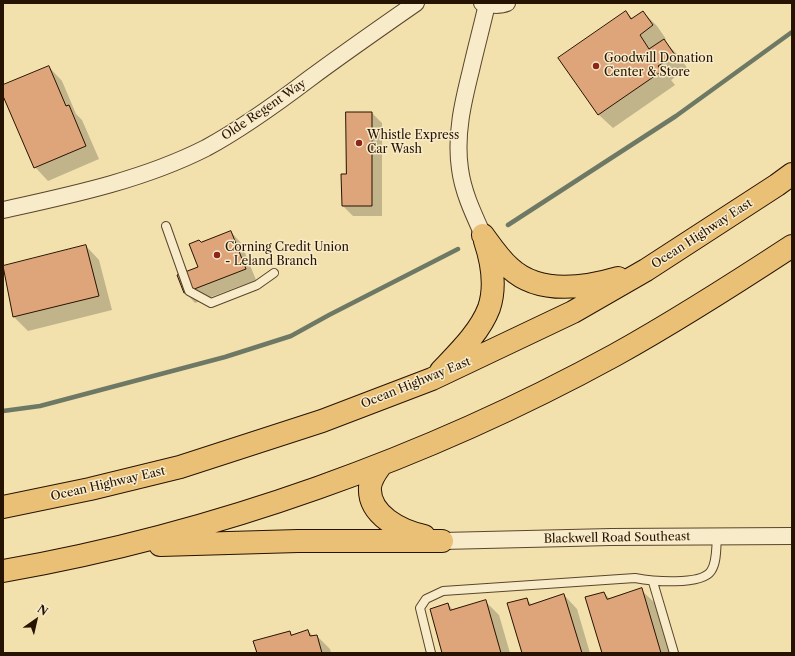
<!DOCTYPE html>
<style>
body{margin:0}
#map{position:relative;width:795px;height:656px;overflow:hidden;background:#f2e0ad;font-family:"Libre Caslon Text",serif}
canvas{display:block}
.frame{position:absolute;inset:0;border:4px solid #271301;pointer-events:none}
.north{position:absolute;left:16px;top:600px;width:40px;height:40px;-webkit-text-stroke:3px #f7ebca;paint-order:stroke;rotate:34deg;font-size:11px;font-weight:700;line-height:16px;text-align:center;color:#271301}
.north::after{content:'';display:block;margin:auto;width:14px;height:18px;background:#271301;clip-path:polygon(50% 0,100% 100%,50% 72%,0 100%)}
</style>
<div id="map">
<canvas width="795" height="656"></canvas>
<div class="frame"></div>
<div class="north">N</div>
</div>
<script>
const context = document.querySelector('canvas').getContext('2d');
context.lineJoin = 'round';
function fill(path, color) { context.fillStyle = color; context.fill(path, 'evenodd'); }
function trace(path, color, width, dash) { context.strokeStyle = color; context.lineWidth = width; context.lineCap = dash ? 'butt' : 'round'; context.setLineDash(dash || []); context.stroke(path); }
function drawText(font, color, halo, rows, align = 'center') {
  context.font = font + ' "Libre Caslon Text",serif'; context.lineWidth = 3; context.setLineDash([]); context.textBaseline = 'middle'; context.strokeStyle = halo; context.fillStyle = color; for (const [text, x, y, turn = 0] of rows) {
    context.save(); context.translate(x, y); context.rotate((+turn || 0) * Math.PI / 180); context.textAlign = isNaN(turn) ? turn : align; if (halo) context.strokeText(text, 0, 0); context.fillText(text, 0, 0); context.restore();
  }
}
fill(new Path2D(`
 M 626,12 L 633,19 L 643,12 L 657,26 L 666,39 L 664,41 L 677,54 L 688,69 L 671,80 L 675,85 L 613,128 L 599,115 L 559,58 Z
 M 49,67 L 62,81 L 76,114 L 82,120 L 99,159 L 48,181 L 35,167 L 3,93 L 3,86 Z
 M 372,113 L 382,123 L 382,216 L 353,216 L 343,206 L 347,175 Z
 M 231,232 L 241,243 L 256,280 L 195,303 L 185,292 L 199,267 Z
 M 86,246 L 99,260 L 112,310 L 28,331 L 14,317 L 4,267 Z
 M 641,590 L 655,603 L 670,653 L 603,653 L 604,593 L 610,599 Z
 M 564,595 L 577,609 L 590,653 L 523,653 L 526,599 L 532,605 Z
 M 485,601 L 499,615 L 510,653 L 443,653 L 448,604 L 453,610 Z
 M 308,631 L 313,636 L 317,636 L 330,649 L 331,653 L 258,653 L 289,632 L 293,635 Z`), '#0003');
trace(new Path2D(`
 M 508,225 L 676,116 L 792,32
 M 3,411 L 40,406 L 225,357 L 291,336 L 329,315 L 458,249`), '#6d7964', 4.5);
const building = new Path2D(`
 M 626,11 L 631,19 L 643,11 L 653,25 L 640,35 L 649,49 L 664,39 L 675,55 L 658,66 L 662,71 L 598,115 L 558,58 Z
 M 49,66 L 66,106 L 69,105 L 86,146 L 34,168 L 3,96 L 3,85 Z
 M 346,112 L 372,112 L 372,206 L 342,206 L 341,174 L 346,174 Z
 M 231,231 L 246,269 L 184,293 L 177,275 L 198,267 L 189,244 L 199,240 L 201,242 Z
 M 86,245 L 99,296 L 13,317 L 3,266 Z
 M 642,588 L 661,653 L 602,653 L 585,597 L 604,592 L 607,599 Z
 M 564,594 L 582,653 L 522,653 L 507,603 L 527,598 L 529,605 Z
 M 486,600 L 501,653 L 442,653 L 430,609 L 448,603 L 450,610 Z
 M 308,630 L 310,636 L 317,635 L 322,653 L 257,653 L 253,641 L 290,631 L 291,635 Z`);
fill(building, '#dea47a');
trace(building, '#271301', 1);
const lane = new Path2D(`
 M 166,226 L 189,291 L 211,303 L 257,285 L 274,273
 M 653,582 L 674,653
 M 431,653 L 420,608 L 426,599 L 443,591 L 635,578 C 651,581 701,586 711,571 C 717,562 716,548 717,537`);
const street = new Path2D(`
 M 482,3 C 489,5 500,6 507,3
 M 3,210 C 71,195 143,180 206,148 C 243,128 276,104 309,79 C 344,53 380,28 416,3
 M 483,235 C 473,213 463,192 460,169 C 455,135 463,102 471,70 C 476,48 482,26 487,4
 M 442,541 L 611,537 L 792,536`);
const highway = new Path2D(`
 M 483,235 C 491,246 499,258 510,268 C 539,295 584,288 618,278
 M 441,371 C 458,353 480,332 489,308 C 496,287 492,262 485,241
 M 381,465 C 376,472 371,478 370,487 C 368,515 401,531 424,536
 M 3,507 L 90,489 L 180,467 L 322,421 L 432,379 L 573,312 L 646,270 L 777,185 L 792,174
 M 160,545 L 298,541 L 442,541
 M 3,571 C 215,534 427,458 615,355 C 676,321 734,284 792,246`);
trace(lane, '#5a462c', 10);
trace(street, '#5a462c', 18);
trace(highway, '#271301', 24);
trace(lane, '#f7ebca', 8);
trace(street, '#f7ebca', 16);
trace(highway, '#e9c076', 22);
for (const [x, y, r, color] of [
 [596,66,4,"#8f2418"],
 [359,143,4,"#8f2418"],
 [217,255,4,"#8f2418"]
]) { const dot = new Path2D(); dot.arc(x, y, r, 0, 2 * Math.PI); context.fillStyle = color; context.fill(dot); trace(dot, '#f7ebca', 1.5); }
drawText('12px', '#271301', '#f7ebca', [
 ["Goodwill Donation",604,59],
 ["Center & Store",604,73],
 ["Whistle Express",367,136],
 ["Car Wash",367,150],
 ["Corning Credit Union",225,248],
 ["- Leland Branch",225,262]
], 'left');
drawText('12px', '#271301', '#f7ebca', [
 ["Olde Regent Way",264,110,-34],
 ["Ocean Highway East",702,234,-33],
 ["Ocean Highway East",416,383,-22],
 ["Ocean Highway East",108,484,-13],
 ["Blackwell Road Southeast",617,538,-1]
]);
</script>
